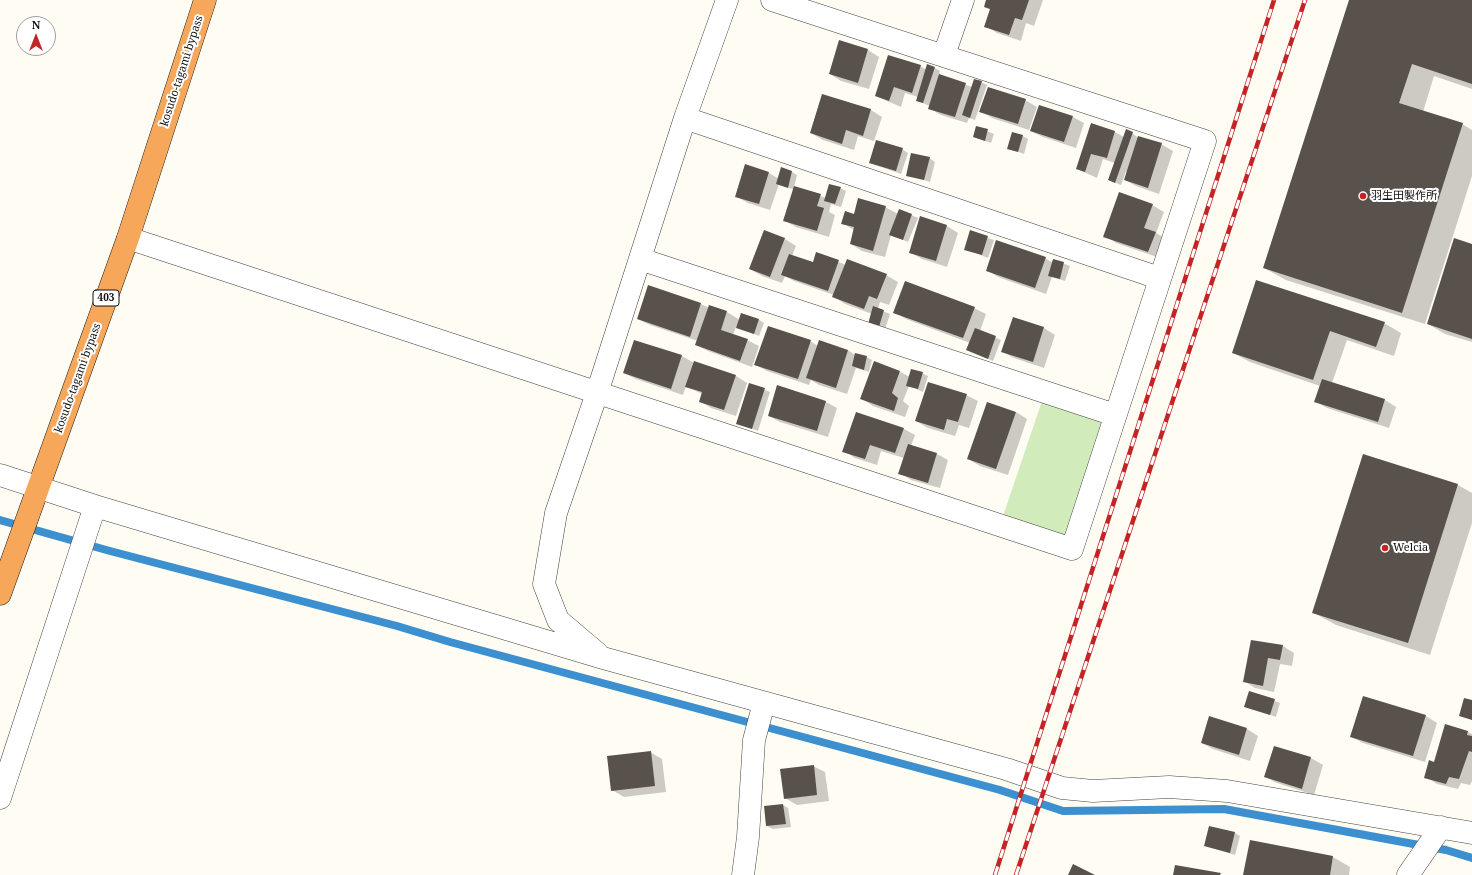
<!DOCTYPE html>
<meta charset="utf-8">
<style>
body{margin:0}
#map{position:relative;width:1472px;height:875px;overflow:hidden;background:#fffdf3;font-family:"Noto Serif",serif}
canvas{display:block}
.north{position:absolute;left:16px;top:16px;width:40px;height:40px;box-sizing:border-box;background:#fff;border:1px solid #9f9f9f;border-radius:50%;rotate:0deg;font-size:11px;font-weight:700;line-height:16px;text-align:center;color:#101010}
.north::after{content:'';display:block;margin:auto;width:14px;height:18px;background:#c42426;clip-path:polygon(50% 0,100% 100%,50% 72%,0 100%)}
</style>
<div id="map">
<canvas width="1472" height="875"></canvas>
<div class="north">N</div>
</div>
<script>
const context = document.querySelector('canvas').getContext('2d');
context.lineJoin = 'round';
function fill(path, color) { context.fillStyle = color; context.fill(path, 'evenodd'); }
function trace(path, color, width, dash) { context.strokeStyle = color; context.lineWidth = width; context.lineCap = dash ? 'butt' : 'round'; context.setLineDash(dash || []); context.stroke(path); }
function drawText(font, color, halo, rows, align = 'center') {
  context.font = font + ' "Noto Serif","Noto Sans JP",serif'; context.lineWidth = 4; context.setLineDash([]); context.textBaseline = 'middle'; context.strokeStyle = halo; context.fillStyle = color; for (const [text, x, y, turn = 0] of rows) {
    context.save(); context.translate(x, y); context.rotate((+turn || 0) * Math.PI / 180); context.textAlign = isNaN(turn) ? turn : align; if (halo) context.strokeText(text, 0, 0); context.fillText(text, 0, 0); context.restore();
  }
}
fill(new Path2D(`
 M 1045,392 L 1115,415 L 1072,549 L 1000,525 Z`), '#d2ebbb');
fill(new Path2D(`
 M 987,0 L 1043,0 L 1034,26 L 1026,23 L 1021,41 L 997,33 L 986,26 L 991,10 L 985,7 Z
 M 1350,0 L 1472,0 L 1472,89 L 1434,76 L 1423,112 L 1462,124 L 1472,130 L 1472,176 L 1425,324 L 1286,280 L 1264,268 Z
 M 840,42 L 868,50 L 879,57 L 869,89 L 841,81 L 830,74 Z
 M 920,66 L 927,70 L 935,68 L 940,71 L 939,75 L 972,87 L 981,82 L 987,85 L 975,120 L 969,118 L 967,123 L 941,115 L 929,108 L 930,106 L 917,101 L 918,97 L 905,93 L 901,107 L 876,96 Z
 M 823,95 L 871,110 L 882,117 L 874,141 L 858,136 L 854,150 L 823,140 L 811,133 Z
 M 1025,100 L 1037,107 L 1029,130 L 992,118 L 980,111 Z
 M 1073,117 L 1084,123 L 1076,148 L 1043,137 L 1031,131 Z
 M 1091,125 L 1115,132 L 1124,137 L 1132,133 L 1137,137 L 1161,144 L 1173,151 L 1159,194 L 1136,186 L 1125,180 L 1127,172 L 1126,171 L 1121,185 L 1109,180 L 1115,163 L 1103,159 L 1097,178 L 1077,169 Z
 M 977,127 L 994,134 L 991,143 L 974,137 Z
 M 1023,136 L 1028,139 L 1024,154 L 1008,148 Z
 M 902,149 L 908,153 L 901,174 L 870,163 Z
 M 929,158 L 935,162 L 930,182 L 907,175 Z
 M 746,166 L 769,173 L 779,179 L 782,169 L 792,172 L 797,175 L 794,187 L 826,198 L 840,188 L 846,191 L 841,207 L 831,204 L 829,212 L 835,215 L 829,237 L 796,227 L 784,220 L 794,190 L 779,184 L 770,210 L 748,203 L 736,196 Z
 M 1152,205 L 1164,212 L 1156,233 L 1167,239 L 1160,258 L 1116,243 L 1105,236 Z
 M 885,207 L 898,214 L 900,210 L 918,218 L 908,242 L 891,235 L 885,257 L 862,251 L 851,244 L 854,230 L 842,223 L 855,215 Z
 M 921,218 L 947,226 L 958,233 L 947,267 L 922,259 L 910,252 Z
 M 765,232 L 785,239 L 796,246 L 792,256 L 814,263 L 817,253 L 846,265 L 886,275 L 898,282 L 889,305 L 880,302 L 878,309 L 890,314 L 885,329 L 875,326 L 872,314 L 845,304 L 834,297 L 834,295 L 794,281 L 785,276 L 782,283 L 762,276 L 750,269 Z
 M 971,232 L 994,240 L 988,258 L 965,249 Z
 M 1472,245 L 1472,342 L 1445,334 L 1428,324 Z
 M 1045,258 L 1053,263 L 1054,260 L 1070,266 L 1065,281 L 1052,277 L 1046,294 L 998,277 L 987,270 Z
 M 1257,281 L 1384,323 L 1401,333 L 1394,356 L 1347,340 L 1332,383 L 1385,400 L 1396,407 L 1389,428 L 1327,408 L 1315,401 L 1320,386 L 1250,362 L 1233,353 Z
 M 701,304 L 709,308 L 710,306 L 727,312 L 740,320 L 758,319 L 764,323 L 759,336 L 736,327 L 733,335 L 747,340 L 759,346 L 752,367 L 708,351 L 696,345 L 698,341 L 650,325 L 638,319 Z
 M 974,308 L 986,314 L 980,331 L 1001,340 L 993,361 L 967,350 L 970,343 L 906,319 L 895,312 Z
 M 1014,318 L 1044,328 L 1055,335 L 1044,368 L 1014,358 L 1003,352 Z
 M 635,341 L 682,356 L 694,363 L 736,376 L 747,383 L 736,416 L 711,408 L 700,401 L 702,394 L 686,386 L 683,395 L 636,379 L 624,373 Z
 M 810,341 L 818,346 L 848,350 L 855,355 L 867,357 L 872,360 L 869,372 L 856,368 L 847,394 L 819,385 L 811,380 L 809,385 L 767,371 L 756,365 Z
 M 900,372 L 910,377 L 922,373 L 928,376 L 923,392 L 909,386 L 903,401 L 909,406 L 905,417 L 873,406 L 862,399 Z
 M 749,384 L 770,392 L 758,431 L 737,423 Z
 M 778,387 L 826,402 L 837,408 L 828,437 L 780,422 L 769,416 Z
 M 966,395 L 978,401 L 969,428 L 959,425 L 955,436 L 928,428 L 916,421 Z
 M 1016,412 L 1027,419 L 1008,475 L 980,466 L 968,459 Z
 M 904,429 L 915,435 L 911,446 L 937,454 L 948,460 L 940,488 L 911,480 L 900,473 L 904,458 L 881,451 L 877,465 L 855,458 L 844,451 Z
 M 1363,455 L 1458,485 L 1472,493 L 1472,523 L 1430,655 L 1336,625 L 1314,613 Z
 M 1251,641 L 1283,646 L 1294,653 L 1292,666 L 1280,664 L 1274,692 L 1255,688 L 1244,681 Z
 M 1250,692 L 1280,703 L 1276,717 L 1245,706 Z
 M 1364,697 L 1426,716 L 1437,723 L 1425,762 L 1363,743 L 1352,737 Z
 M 1210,717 L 1247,729 L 1258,736 L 1250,761 L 1213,749 L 1202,743 Z
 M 1468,732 L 1472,734 L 1472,781 L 1470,785 L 1461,783 L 1458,789 L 1437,784 L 1426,777 L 1435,763 Z
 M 1274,747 L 1311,758 L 1323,765 L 1314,795 L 1277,783 L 1265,777 Z
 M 650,752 L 662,759 L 666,792 L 624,797 L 612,790 Z
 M 813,766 L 825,772 L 829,801 L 797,805 L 785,798 Z
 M 783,805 L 788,808 L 791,827 L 773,829 L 767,826 Z
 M 1210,827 L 1235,833 L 1240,836 L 1235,855 L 1205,846 Z
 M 1251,842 L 1333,857 L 1350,867 L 1349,875 L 1244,875 Z`), '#0003');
trace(new Path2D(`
 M 0,520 L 110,551 L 397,626 L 450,642 L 1000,790 L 1063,811 L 1224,809 L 1446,850 L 1472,858`), '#3c90d0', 8);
fill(new Path2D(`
 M 986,0 L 1029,0 L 1022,20 L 1015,18 L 1009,35 L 984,27 L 990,9 L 984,7 Z
 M 1349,0 L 1472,0 L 1472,84 L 1412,64 L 1399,103 L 1463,123 L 1402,313 L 1263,268 Z
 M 839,40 L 868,49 L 858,83 L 829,74 Z
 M 888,55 L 921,65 L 912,93 L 894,87 L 889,101 L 875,96 Z
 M 927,64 L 935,67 L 923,103 L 916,101 Z
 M 939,74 L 966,83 L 955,117 L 928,109 Z
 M 974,79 L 982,81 L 970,118 L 962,115 Z
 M 988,87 L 1026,99 L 1018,124 L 979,112 Z
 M 822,94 L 871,109 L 863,136 L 846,130 L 842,144 L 810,133 Z
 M 1039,105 L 1073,116 L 1064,142 L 1030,131 Z
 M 1091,123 L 1115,131 L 1107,158 L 1091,154 L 1085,172 L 1076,169 Z
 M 976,126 L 988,129 L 985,141 L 973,137 Z
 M 1126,129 L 1133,132 L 1115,183 L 1108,180 Z
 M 1012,132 L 1023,135 L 1018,152 L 1007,149 Z
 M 1138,136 L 1162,143 L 1148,188 L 1124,180 Z
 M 876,140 L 903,148 L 896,171 L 869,163 Z
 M 911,153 L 930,157 L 924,180 L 906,176 Z
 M 745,164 L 769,172 L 759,204 L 735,197 Z
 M 781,167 L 792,171 L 788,188 L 776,184 Z
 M 829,184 L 841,187 L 835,204 L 824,201 Z
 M 794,186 L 821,194 L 817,206 L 824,208 L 817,231 L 783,221 Z
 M 1119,192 L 1153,204 L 1144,228 L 1156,232 L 1148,252 L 1103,237 Z
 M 858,198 L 886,206 L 873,251 L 850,244 L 854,227 L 841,224 L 845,211 L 854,214 Z
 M 899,209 L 912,214 L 903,240 L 889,235 Z
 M 920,216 L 947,225 L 936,261 L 909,253 Z
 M 764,230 L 785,238 L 770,277 L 749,269 Z
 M 970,230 L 988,236 L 982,255 L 964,250 Z
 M 1454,238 L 1472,244 L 1472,339 L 1427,324 Z
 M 996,240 L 1046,257 L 1035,288 L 986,271 Z
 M 816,252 L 839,260 L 828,291 L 781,275 L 789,254 L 813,262 Z
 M 847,259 L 887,274 L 877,299 L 869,296 L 864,309 L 832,297 Z
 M 1053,259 L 1064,262 L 1060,279 L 1048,276 Z
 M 1256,280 L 1385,322 L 1376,347 L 1330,331 L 1313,380 L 1232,353 Z
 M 905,281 L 975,307 L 963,338 L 893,313 Z
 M 648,285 L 701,303 L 690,337 L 637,319 Z
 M 709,305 L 727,311 L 721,330 L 748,339 L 740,361 L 695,345 Z
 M 873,306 L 884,310 L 879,327 L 868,324 Z
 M 741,313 L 759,319 L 754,334 L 736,328 Z
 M 1013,317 L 1044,327 L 1033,362 L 1001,352 Z
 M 768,326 L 811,340 L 798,379 L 754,365 Z
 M 975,328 L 996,336 L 988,359 L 966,350 Z
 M 634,340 L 682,355 L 671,389 L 623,373 Z
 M 819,340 L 848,350 L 836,388 L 806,378 Z
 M 855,353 L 867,356 L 864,370 L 852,366 Z
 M 694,361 L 736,375 L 724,410 L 699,402 L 702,392 L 685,387 Z
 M 874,361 L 900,371 L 892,393 L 898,398 L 894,411 L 860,399 Z
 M 911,369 L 923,372 L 918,389 L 906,386 Z
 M 1322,379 L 1385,399 L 1378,422 L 1314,402 Z
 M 928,382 L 967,394 L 958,422 L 947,419 L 944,430 L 915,421 Z
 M 749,383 L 765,388 L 752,429 L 736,424 Z
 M 777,385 L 826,401 L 817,431 L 768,416 Z
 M 987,402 L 1016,412 L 996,469 L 967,459 Z
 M 856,412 L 904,428 L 895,453 L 870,445 L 865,459 L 842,452 Z
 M 908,444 L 937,453 L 928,483 L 898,474 Z
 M 1363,454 L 1458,484 L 1408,643 L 1312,613 Z
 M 1251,640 L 1283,645 L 1280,660 L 1268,658 L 1263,686 L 1243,682 Z
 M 1249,691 L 1275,699 L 1270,715 L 1244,707 Z
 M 1363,696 L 1426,715 L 1413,756 L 1350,737 Z
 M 1464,698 L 1472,700 L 1472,720 L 1459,716 Z
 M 1209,716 L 1247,728 L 1239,755 L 1201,743 Z
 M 1445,724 L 1468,731 L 1467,735 L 1472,736 L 1472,752 L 1469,751 L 1459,779 L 1449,777 L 1446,784 L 1424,778 L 1429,760 L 1434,762 Z
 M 1274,746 L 1311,757 L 1302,789 L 1264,777 Z
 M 651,751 L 655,786 L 611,791 L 607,756 Z
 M 814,765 L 817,795 L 784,799 L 780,769 Z
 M 783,804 L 786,824 L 766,826 L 764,806 Z
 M 1209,826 L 1235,832 L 1230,853 L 1204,846 Z
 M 1250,840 L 1333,856 L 1330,875 L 1243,875 Z
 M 1073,864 L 1095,875 L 1068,875 Z
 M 1175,865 L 1221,873 L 1220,875 L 1173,875 Z`), '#59524c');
const minor = new Path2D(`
 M 944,55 L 963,0
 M 685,118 L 1159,278
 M 128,238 L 1072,549 L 1205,141 L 772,0
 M 640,259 L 1115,415
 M 0,475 L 95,506 L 603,658 L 1006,769 L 1062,788 L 1093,791 L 1169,787 L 1227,791 L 1472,833
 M 597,653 L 558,620 L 544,584 L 556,513 L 597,393 L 685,118 L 727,0
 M 0,798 L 95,506
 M 743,875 L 748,837 L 754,740 L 764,703
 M 1408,875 L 1441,827`);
const highway = new Path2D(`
 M 0,594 L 128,238 L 205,0`);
trace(minor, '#434343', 23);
trace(highway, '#212121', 23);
trace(minor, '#fff', 22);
trace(highway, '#f7a75a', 22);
const rail = new Path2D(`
 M 995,875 L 1274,0
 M 1016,875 L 1305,0`);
trace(rail, '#c42426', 4.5);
trace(rail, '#fff', 3, [9]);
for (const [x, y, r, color] of [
 [1363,196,4,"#c42426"],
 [1385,548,4,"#c42426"]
]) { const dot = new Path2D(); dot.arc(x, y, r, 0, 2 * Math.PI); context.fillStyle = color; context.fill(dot); trace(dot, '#fff', 1.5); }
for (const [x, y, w] of [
 [106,298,26]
]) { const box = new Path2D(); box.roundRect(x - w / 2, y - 8, w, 16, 3); context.fillStyle = '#fff'; context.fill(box); trace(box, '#101010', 1); }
drawText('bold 10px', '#101010', null, [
 ["403",106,298]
]);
drawText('11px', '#101010', '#fff', [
 ["kosudo-tagami bypass",182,71,-72],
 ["kosudo-tagami bypass",78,378,-70]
]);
drawText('11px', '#101010', '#fff', [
 ["羽生田製作所",1371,196],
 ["Welcia",1393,548]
], 'left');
</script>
